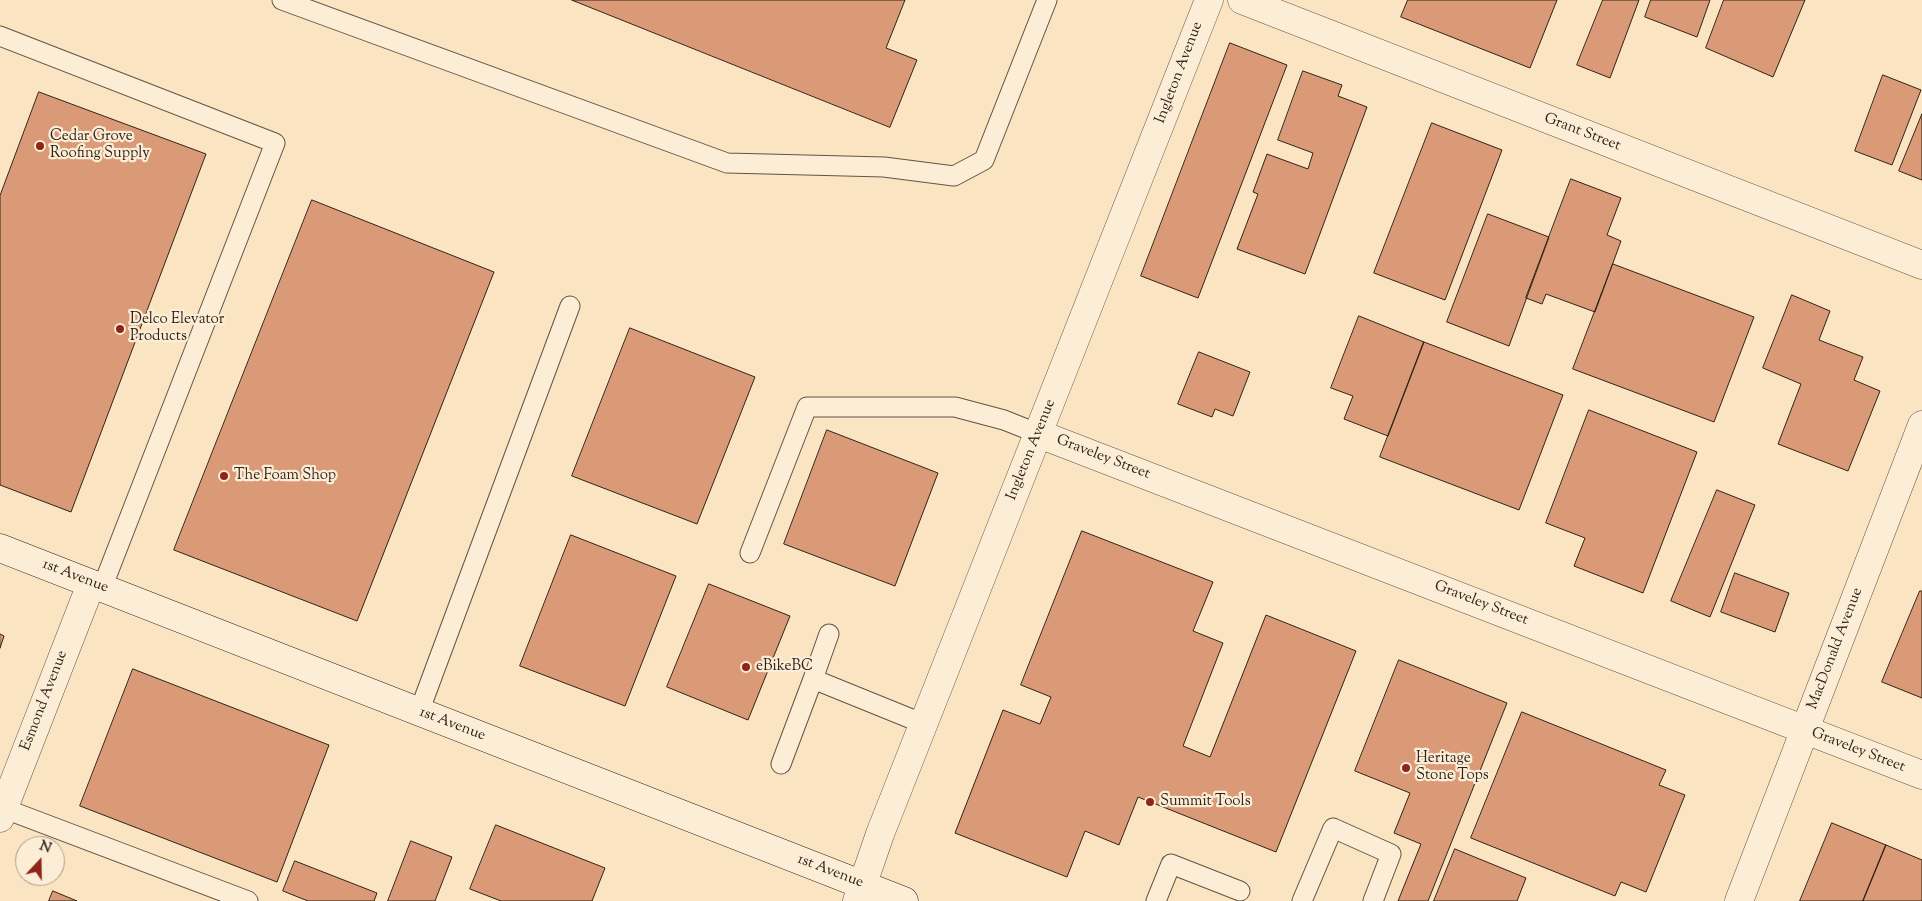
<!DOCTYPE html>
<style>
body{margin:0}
#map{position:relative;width:1922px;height:901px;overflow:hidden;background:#fbe4c2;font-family:"Sorts Mill Goudy",serif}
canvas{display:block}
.north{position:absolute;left:15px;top:836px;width:50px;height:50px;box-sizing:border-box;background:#fcedd7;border:1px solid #aa9c8a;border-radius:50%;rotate:21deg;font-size:14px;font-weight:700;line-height:20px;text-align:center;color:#302317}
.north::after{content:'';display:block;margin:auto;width:18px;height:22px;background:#8f2418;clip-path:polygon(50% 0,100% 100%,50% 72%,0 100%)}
</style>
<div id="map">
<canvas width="1922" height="901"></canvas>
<div class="north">N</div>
</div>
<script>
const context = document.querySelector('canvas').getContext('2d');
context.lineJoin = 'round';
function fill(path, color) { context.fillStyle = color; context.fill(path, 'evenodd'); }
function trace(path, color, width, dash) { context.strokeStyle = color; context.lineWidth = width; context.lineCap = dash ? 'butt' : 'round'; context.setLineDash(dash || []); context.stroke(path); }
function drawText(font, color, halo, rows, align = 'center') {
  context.font = font + ' "Sorts Mill Goudy",serif'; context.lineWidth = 4.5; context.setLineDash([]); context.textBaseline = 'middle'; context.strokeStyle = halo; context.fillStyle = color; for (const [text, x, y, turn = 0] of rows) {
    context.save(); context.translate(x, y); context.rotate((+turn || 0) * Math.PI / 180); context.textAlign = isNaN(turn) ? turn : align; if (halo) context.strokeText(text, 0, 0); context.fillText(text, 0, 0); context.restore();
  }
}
const building = new Path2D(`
 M 572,0 L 905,0 L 886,48 L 917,60 L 890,127 Z
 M 1408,0 L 1557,0 L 1530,68 L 1401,17 Z
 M 1603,0 L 1639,0 L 1610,78 L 1577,65 Z
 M 1651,0 L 1710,0 L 1697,37 L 1645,17 Z
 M 1724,0 L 1805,0 L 1773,77 L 1706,48 Z
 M 1230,43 L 1287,65 L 1198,298 L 1141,276 Z
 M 1303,71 L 1342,85 L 1338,96 L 1367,107 L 1305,274 L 1237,249 L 1258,194 L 1253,192 L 1267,154 L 1308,169 L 1313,153 L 1278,140 Z
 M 1883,75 L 1921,90 L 1892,165 L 1855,151 Z
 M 39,92 L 206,154 L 71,512 L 0,485 L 0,196 Z
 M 1922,114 L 1922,180 L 1899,171 Z
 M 1432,123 L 1502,150 L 1445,300 L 1374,273 Z
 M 1571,179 L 1621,198 L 1607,235 L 1621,241 L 1595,312 L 1546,294 L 1542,304 L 1526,298 Z
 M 312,200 L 494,272 L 357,621 L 174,550 Z
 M 1488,214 L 1549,237 L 1509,346 L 1447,322 Z
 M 1613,264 L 1754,317 L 1714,422 L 1573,369 Z
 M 1792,295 L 1830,311 L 1819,340 L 1863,357 L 1854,380 L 1880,391 L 1848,471 L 1778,444 L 1801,384 L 1763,368 Z
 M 1359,316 L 1424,342 L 1388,436 L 1344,419 L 1353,396 L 1331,388 Z
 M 630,328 L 755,377 L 697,524 L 572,476 Z
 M 1424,342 L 1563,395 L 1519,510 L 1380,457 Z
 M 1199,352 L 1250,372 L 1233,416 L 1215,409 L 1212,417 L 1178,404 Z
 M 1589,410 L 1697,452 L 1643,593 L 1574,566 L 1585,538 L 1546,523 Z
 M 827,430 L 938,473 L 895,586 L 784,544 Z
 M 1717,490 L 1755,505 L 1710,617 L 1671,601 Z
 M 1082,531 L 1213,582 L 1193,631 L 1223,643 L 1183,746 L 1210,757 L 1266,615 L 1356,651 L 1276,852 L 1138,797 L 1119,845 L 1085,831 L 1067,877 L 955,833 L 1003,710 L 1040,724 L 1051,697 L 1021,685 Z
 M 571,535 L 676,576 L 625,706 L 520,666 Z
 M 1735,573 L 1789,593 L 1775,632 L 1721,612 Z
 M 709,584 L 790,616 L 748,720 L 667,687 Z
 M 1920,591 L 1922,591 L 1922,698 L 1882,682 Z
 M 0,634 L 4,636 L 0,648 Z
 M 1399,660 L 1507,703 L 1428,901 L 1398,901 L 1421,844 L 1394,833 L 1410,793 L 1355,771 Z
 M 133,669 L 329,745 L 277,882 L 80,806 Z
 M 1522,712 L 1666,770 L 1659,785 L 1685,795 L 1646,892 L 1621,882 L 1615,896 L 1471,838 Z
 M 1832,823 L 1886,845 L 1863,901 L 1800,901 Z
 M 496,825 L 605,868 L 592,901 L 501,901 L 470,889 Z
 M 411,841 L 452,857 L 435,901 L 388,901 Z
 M 1886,845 L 1922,860 L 1922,901 L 1863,901 Z
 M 1455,849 L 1526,878 L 1517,901 L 1434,901 Z
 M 295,861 L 377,893 L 374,901 L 308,901 L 283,891 Z
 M 53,891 L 77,901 L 49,901 Z`);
fill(building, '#da9a77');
trace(building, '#302317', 1);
const lane = new Path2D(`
 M 282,0 L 727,163 L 884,167 L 954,176 L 984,160 L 1047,0
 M 0,36 L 275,143 L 102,588
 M 750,553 L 807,407 L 955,407 L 1004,420 L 1039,434
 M 813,679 L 829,634
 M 419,712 L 570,306
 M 781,764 L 813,679 L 924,724
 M 0,807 L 248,901
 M 1156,901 L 1171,864 L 1240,891
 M 1302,901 L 1333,828 L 1391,854 L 1373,901`);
const street = new Path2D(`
 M 1242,0 L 1922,265
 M 1039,434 L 1922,775
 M 0,818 L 91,584
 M 857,901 L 880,834 L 1209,0
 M 1739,901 L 1922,425`);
const secondary = new Path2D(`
 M 0,548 L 904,901`);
trace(lane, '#635342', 21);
trace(street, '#635342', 29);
trace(secondary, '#302317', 29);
trace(lane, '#fcedd7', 19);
trace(street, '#fcedd7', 28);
trace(secondary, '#fcedd7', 28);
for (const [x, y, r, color] of [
 [40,146,5,"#8f2418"],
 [120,329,5,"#8f2418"],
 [224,476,5,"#8f2418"],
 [746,667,5,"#8f2418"],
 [1406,768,5,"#8f2418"],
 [1150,802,5,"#8f2418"]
]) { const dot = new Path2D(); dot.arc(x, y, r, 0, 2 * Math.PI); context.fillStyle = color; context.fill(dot); trace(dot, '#fcedd7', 2); }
drawText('15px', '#302317', '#fcedd7', [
 ["Ingleton Avenue",1180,73,-69],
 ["Grant Street",1582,133,21],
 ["Ingleton Avenue",1032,450,-68],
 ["Graveley Street",1103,458,21],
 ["1st Avenue",75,577,21],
 ["Graveley Street",1481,604,21],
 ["MacDonald Avenue",1836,649,-69],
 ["Esmond Avenue",45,701,-69],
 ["1st Avenue",452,725,21],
 ["Graveley Street",1858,751,21],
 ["1st Avenue",830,872,21]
]);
drawText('15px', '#302317', '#fcedd7', [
 ["Cedar Grove",50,137],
 ["Roofing Supply",50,154],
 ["Delco Elevator",130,320],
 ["Products",130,337],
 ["The Foam Shop",234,476],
 ["eBikeBC",756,667],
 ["Heritage",1416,759],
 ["Stone Tops",1416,776],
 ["Summit Tools",1160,802]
], 'left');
</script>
